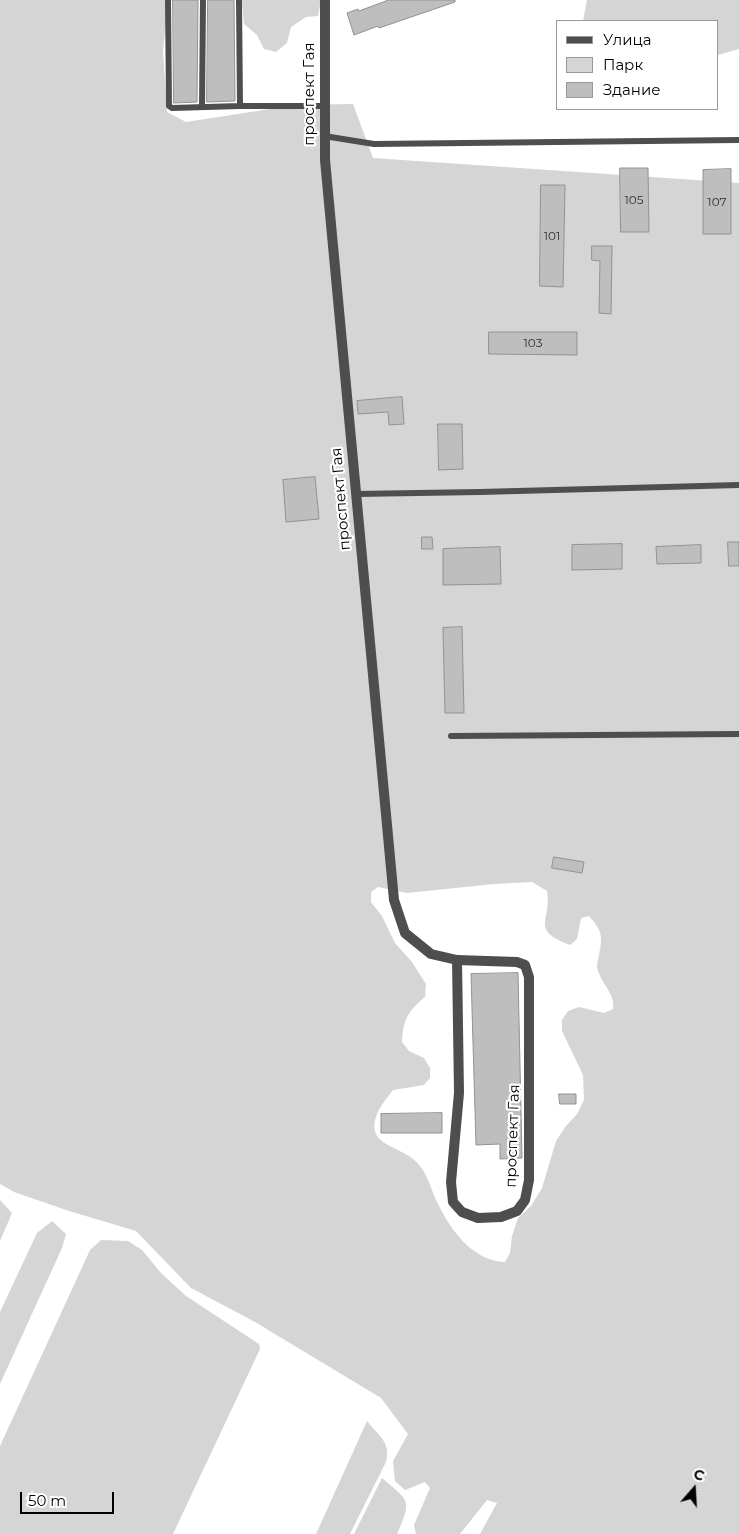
<!DOCTYPE html>
<meta charset="utf-8">
<style>
body{margin:0}
#map{position:relative;width:739px;height:1534px;overflow:hidden;background:#fff;font-family:Montserrat,sans-serif}
canvas{display:block}
.legend{position:absolute;left:556px;top:20px;width:162px;height:90px;box-sizing:border-box;background:#fff;border:1px solid #999;margin:0;padding:6px 9px;list-style:none;font-size:15px;color:#000}
.legend li{display:flex;align-items:center;gap:10px;height:25px}
.legend b{width:25px;border:1px solid #999}
.north{position:absolute;left:669px;top:1464px;width:50px;height:50px;-webkit-text-stroke:4px #fff;paint-order:stroke;rotate:19deg;font-size:14px;font-weight:700;line-height:20px;text-align:center;color:#000}
.north::after{content:'';display:block;margin:auto;width:18px;height:22px;background:#000;clip-path:polygon(50% 0,100% 100%,50% 72%,0 100%)}
.scale{position:absolute;left:20px;top:1492px;width:94px;height:22px;box-sizing:border-box;border:2px solid #000;border-top:0;padding-left:6px;font-size:15px;line-height:18px;white-space:nowrap;color:#000;-webkit-text-stroke:4px #fff;paint-order:stroke}
</style>
<div id="map">
<canvas width="739" height="1534"></canvas>
<ul class="legend">
<li><b style="height:6px;background:#4e4e4e"></b>Улица</li>
<li><b style="height:14px;background:#d5d5d5"></b>Парк</li>
<li><b style="height:14px;background:#bebebe"></b>Здание</li>
</ul>
<div class="north">С</div>
<div class="scale">50 m</div>
</div>
<script>
const context = document.querySelector('canvas').getContext('2d');
context.lineJoin = 'round';
function fill(path, color) { context.fillStyle = color; context.fill(path, 'evenodd'); }
function trace(path, color, width, dash) { context.strokeStyle = color; context.lineWidth = width; context.lineCap = dash ? 'butt' : 'round'; context.setLineDash(dash || []); context.stroke(path); }
function drawText(font, color, halo, rows, align = 'center') {
  context.font = font + ' Montserrat,sans-serif'; context.lineWidth = 4.5; context.setLineDash([]); context.textBaseline = 'middle'; context.strokeStyle = halo; context.fillStyle = color; for (const [text, x, y, turn = 0] of rows) {
    context.save(); context.translate(x, y); context.rotate((+turn || 0) * Math.PI / 180); context.textAlign = isNaN(turn) ? turn : align; if (halo) context.strokeText(text, 0, 0); context.fillText(text, 0, 0); context.restore();
  }
}
fill(new Path2D(`
 M 0,0 L 171,0 L 168,3 L 163,51 L 167,112 L 186,122 L 296,105 L 353,104 L 373,158 L 739,183 L 739,1534 L 480,1534 L 497,1503 L 487,1500 L 460,1534 L 416,1534 L 414,1525 L 430,1488 L 425,1482 L 405,1490 L 395,1481 L 393,1461 L 408,1434 L 381,1398 L 255,1322 L 191,1288 L 136,1231 L 69,1211 L 14,1192 L 0,1184 ZM 532,882 L 547,891 C 552,922 529,929 570,945 L 577,939 L 581,918 L 589,916 C 602,931 603,936 599,955 C 598,959 597,963 597,966 C 599,982 616,993 613,1009 L 604,1013 L 579,1007 L 568,1011 L 562,1020 L 562,1031 L 583,1075 L 584,1100 L 577,1114 L 566,1126 L 556,1141 L 542,1188 L 531,1206 L 518,1218 L 512,1236 L 510,1253 L 505,1262 C 472,1261 450,1229 437,1202 C 430,1187 427,1170 413,1159 C 403,1150 377,1144 375,1131 C 372,1115 384,1102 393,1090 L 424,1085 L 430,1078 L 430,1068 L 424,1058 L 409,1051 L 402,1042 C 403,1020 408,1011 425,997 L 426,984 L 412,962 L 395,943 L 382,916 L 371,902 L 371,892 L 378,887 L 407,893 L 494,884 Z
 M 242,0 L 321,0 L 318,16 L 306,17 L 291,27 L 287,43 L 276,52 L 264,49 L 257,35 L 244,24 Z
 M 587,0 L 739,0 L 739,49 L 718,55 L 718,21 L 583,21 Z
 M 0,1200 L 12,1213 L 0,1241 Z
 M 52,1221 L 66,1234 L 62,1248 L 0,1384 L 0,1312 L 37,1233 Z
 M 101,1240 L 128,1241 L 142,1250 L 161,1273 L 186,1296 L 259,1344 L 260,1349 L 173,1534 L 0,1534 L 0,1446 L 90,1250 Z
 M 367,1421 C 379,1436 391,1442 386,1462 L 350,1534 L 316,1534 Z
 M 382,1478 C 410,1502 412,1500 397,1534 L 354,1534 Z`), '#d5d5d5');
const building = new Path2D(`
 M 173,0 L 198,0 L 197,102 L 174,103 Z
 M 208,0 L 234,0 L 235,101 L 207,102 Z
 M 389,0 L 455,0 L 455,2 L 379,28 L 378,26 L 354,35 L 347,13 L 358,9 L 358,11 Z
 M 620,168 L 648,168 L 649,232 L 621,232 Z
 M 731,169 L 731,234 L 703,234 L 703,170 Z
 M 541,185 L 565,185 L 563,287 L 540,286 Z
 M 592,246 L 612,246 L 611,314 L 599,313 L 600,261 L 592,260 Z
 M 489,332 L 577,332 L 577,355 L 489,354 Z
 M 402,397 L 404,424 L 389,425 L 388,412 L 358,414 L 357,401 Z
 M 438,424 L 462,424 L 463,469 L 439,470 Z
 M 315,477 L 319,519 L 286,522 L 283,480 Z
 M 422,537 L 432,537 L 433,549 L 422,549 Z
 M 728,542 L 739,542 L 739,566 L 729,566 Z
 M 622,544 L 622,569 L 572,570 L 572,545 Z
 M 701,545 L 701,563 L 657,564 L 656,547 Z
 M 500,547 L 501,584 L 443,585 L 443,549 Z
 M 462,627 L 464,713 L 445,713 L 443,628 Z
 M 554,857 L 584,862 L 582,873 L 552,868 Z
 M 518,973 L 522,1158 L 500,1159 L 500,1144 L 476,1145 L 471,974 Z
 M 559,1094 L 576,1094 L 576,1104 L 560,1104 Z
 M 442,1113 L 442,1133 L 381,1133 L 381,1114 Z`);
fill(building, '#bebebe');
trace(building, '#929292', 1);
trace(new Path2D(`
 M 168,0 L 169,106 L 172,108 L 240,106
 M 239,0 L 240,106 L 324,106
 M 202,107 L 203,0
 M 324,136 L 374,144 L 739,140
 M 356,494 L 480,492 L 739,485
 M 451,736 L 739,734`), '#4e4e4e', 6);
trace(new Path2D(`
 M 325,0 L 325,160 L 394,900 L 405,933 L 431,954 L 457,960 L 517,962 L 525,965 L 529,977 L 529,1180 L 525,1200 L 517,1211 L 501,1217 L 478,1218 L 462,1212 L 453,1202 L 451,1182 L 459,1093 L 457,960`), '#4e4e4e', 10);
drawText('12px', '#303030', null, [
 ["105",634,200],
 ["107",717,202],
 ["101",552,236],
 ["103",533,343]
]);
drawText('15px', '#000', '#fff', [
 ["проспект Гая",310,94,-90],
 ["проспект Гая",341,499,-95],
 ["проспект Гая",513,1136,-88]
]);
</script>
